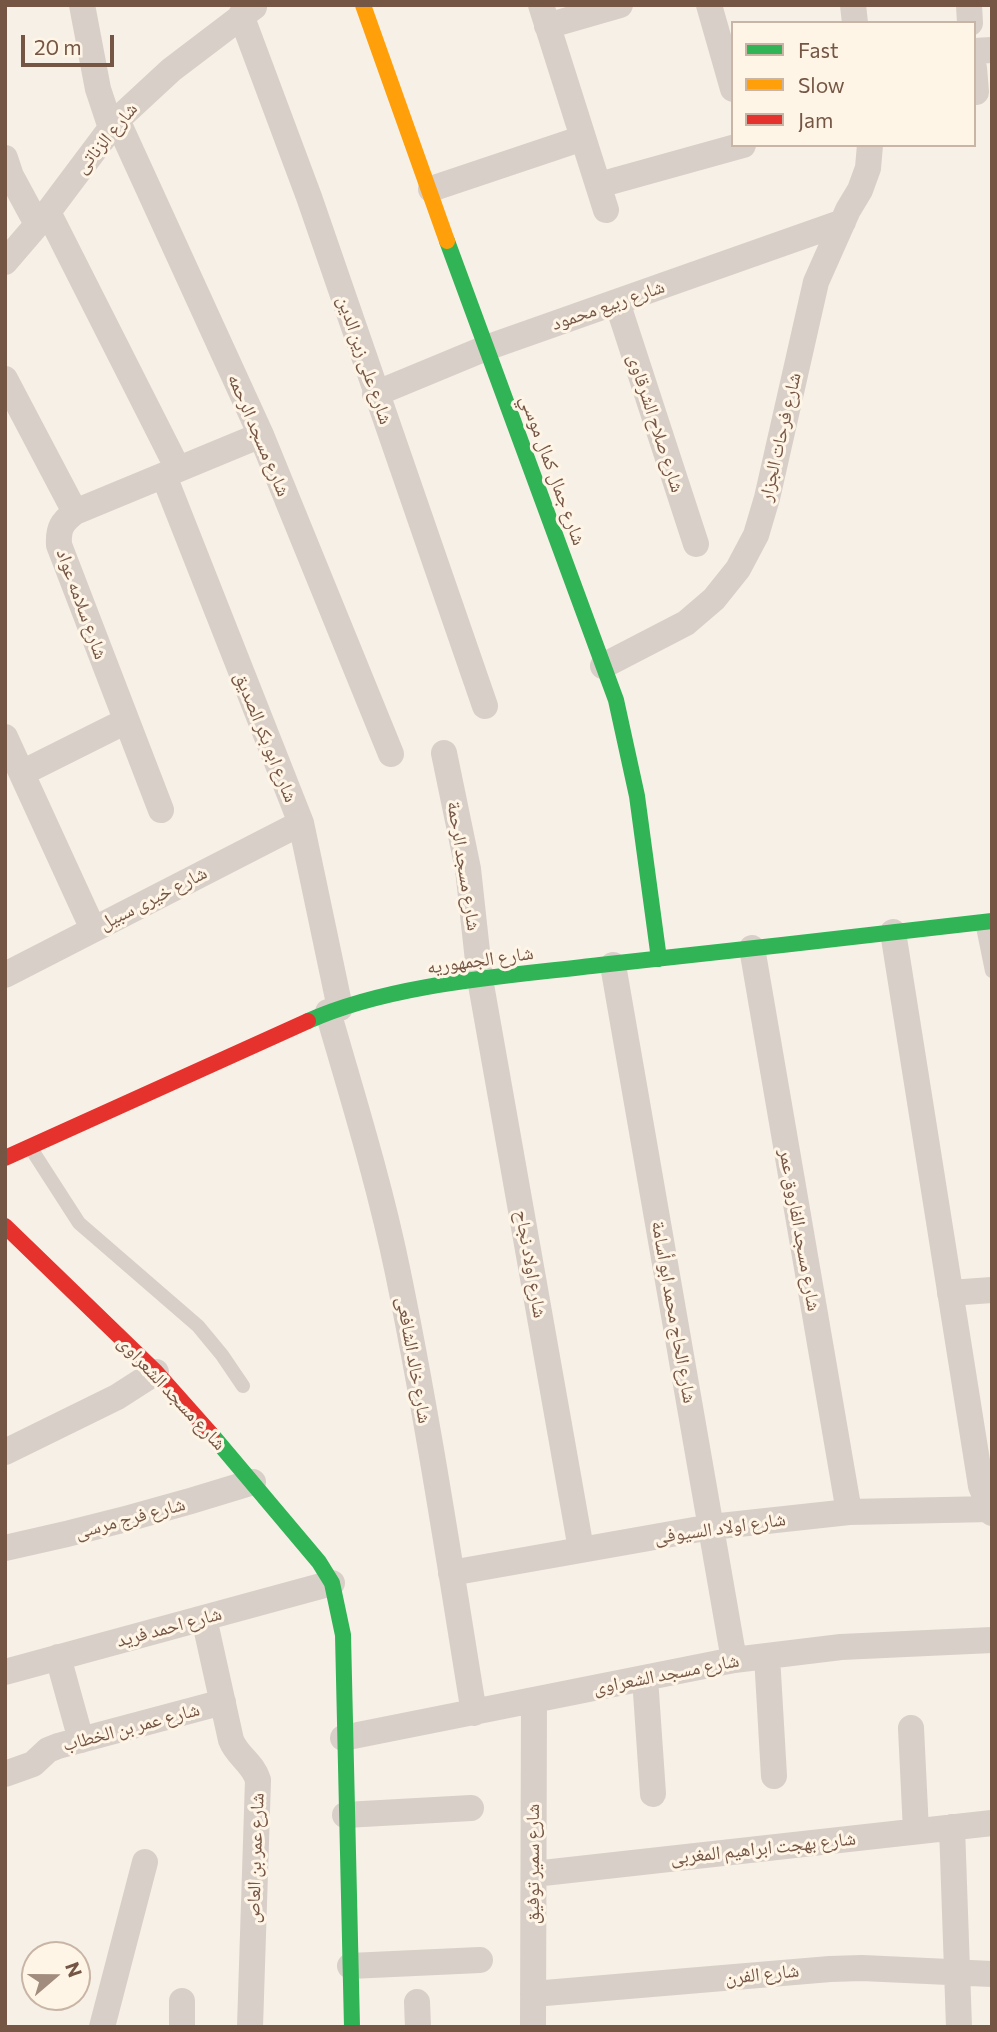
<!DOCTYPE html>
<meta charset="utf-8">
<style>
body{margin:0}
#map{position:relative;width:997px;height:2032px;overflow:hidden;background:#f6f0e6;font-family:Commissioner,sans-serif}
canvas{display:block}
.frame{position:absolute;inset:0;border:7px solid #755645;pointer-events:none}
.legend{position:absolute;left:731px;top:21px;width:245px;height:126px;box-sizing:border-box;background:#fff5e6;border:2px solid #c8b5a6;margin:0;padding:9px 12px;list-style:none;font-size:21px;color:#755645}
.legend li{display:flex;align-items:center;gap:14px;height:35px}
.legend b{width:35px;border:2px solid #c8b5a6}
.north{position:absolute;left:21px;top:1941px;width:70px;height:70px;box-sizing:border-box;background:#fff5e6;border:2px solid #c8b5a6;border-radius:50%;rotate:70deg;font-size:19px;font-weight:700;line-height:28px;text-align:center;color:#755645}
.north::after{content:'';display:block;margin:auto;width:24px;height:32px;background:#a28c7d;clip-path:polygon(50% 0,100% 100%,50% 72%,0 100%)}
.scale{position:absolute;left:21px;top:35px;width:93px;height:32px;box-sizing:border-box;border:4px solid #755645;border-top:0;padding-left:9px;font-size:21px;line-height:24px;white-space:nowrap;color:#755645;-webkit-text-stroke:5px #fff5e6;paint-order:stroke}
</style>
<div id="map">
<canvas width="997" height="2032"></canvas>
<div class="frame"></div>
<ul class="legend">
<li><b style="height:9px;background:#30b455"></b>Fast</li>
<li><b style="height:9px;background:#ff9f0a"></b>Slow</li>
<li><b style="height:9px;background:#e5322d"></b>Jam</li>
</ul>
<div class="north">N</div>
<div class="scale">20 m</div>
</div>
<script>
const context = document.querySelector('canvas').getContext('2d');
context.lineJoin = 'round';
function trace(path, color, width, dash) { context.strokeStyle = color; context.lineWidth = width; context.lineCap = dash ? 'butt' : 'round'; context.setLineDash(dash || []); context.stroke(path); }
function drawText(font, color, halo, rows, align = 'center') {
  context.font = font + ' Commissioner,"Noto Naskh Arabic",sans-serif'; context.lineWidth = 6; context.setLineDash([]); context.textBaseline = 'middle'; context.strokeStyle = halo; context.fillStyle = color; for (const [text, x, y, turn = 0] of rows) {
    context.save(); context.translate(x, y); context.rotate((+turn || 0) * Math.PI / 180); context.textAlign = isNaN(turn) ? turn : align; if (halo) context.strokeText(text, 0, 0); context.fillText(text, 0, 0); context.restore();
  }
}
trace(new Path2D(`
 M 982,922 L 992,971
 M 30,1147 L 79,1223 L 198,1326 L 222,1355 L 243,1386`), '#d8cfc8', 14);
trace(new Path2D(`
 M 82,5 L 98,89 L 111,128
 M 541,5 L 606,210
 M 709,5 L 733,89
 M 853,5 L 855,23
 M 969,5 L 970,23
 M 241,15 L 309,197 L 485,706
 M 547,26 L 620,5
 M 974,51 L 992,50
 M 974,68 L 976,92
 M 117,120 L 261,435 L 391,754
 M 5,158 L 11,176 L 37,224
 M 599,185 L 743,145
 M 431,189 L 583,138
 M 48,212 L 178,469
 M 5,262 L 48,212 L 117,120 L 171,70 L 254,7
 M 617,302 L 696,544
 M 5,379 L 75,512
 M 375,394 L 486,348 L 843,222
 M 164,476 L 301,823 L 340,1008
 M 603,666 L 686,623 L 714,599 L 738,569 L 756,535 L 767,498 L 816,282 L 848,210 L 860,190 L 868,168 L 870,145
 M 5,737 L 93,929
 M 444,753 L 468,869 L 480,979 L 581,1549
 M 22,773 L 126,721
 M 161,810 L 59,545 C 58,528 62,522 75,512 L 261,435
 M 893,932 L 981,1486 L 992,1513
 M 752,948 L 849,1512
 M 613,965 L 734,1660
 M 5,975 L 301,823
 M 328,1012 C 353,1098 380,1185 398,1273 C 428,1419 450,1566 474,1713
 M 950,1293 L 992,1290
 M 5,1452 L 117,1397 L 156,1372
 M 5,1548 C 89,1530 171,1508 253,1482
 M 451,1573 L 711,1527 L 849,1512 L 992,1509
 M 204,1618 L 231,1740 C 237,1756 253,1763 258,1780 L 250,2027
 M 767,1656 L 774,1776
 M 58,1657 L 81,1740
 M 5,1672 L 332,1583
 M 645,1678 L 653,1794
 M 911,1728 L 916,1831
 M 343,1738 L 734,1660 L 841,1647 L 992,1640
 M 5,1774 L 33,1764 L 48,1750 L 58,1746 L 223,1702
 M 345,1815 L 471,1808
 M 952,1827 L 959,2027
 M 534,1874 L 992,1823
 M 350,1966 L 480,1960
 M 533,1994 L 830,1969 L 862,1968 L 992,1974
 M 417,2002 L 418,2027
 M 102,2027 L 145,1862
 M 182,2027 L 182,2001
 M 533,2027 L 534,1701`), '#d8cfc8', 26);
trace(new Path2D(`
 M 447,241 L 616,700 L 637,796 L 659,959
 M 308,1021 C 392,983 509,976 600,965 C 731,951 861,936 992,921
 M 212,1435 L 319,1562 L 332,1583 L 343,1635 L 352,2027`), '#30b455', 16);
trace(new Path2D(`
 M 363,5 L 447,241`), '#ff9f0a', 16);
trace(new Path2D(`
 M 5,1158 L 308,1021
 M 5,1226 L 156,1372 L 212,1435`), '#e5322d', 16);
drawText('19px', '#755645', '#fff5e6', [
 ["شارع الزناتى",106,138,-50],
 ["شارع ربيع محمود",608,305,-19],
 ["شارع على زين الدين",365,360,71],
 ["شارع صلاح الشرقاوى",656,423,72],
 ["شارع مسجد الرحمه",259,435,67],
 ["شارع فرحات الجزار",780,437,-77],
 ["شارع جمال كمال موسي",553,470,70],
 ["شارع سلامه عواد",82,604,70],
 ["شارع ابو بكر الصديق",266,737,68],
 ["شارع مسجد الرحمة",464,866,81],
 ["شارع خيرى سبيل",153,898,-27],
 ["شارع الجمهوريه",480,960,-8],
 ["شارع مسجد الفاروق عمر",800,1230,80],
 ["شارع اولاد نجاح",531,1264,80],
 ["شارع الحاج محمد ابو أسامة",674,1312,80],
 ["شارع خالد الشافعى",414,1360,80],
 ["شارع مسجد الشعراوى",172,1393,47],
 ["شارع فرج مرسى",130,1518,-15],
 ["شارع اولاد السيوفى",720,1528,-8],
 ["شارع احمد فريد",169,1627,-15],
 ["شارع مسجد الشعراوى",666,1674,-11],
 ["شارع عمر بن الخطاب",131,1727,-15],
 ["شارع بهجت ابراهيم المغربى",763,1848,-6],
 ["شارع عمر بن العاص",255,1858,-88],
 ["شارع سمير توفيق",533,1864,-90],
 ["شارع الفرن",762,1974,-6]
]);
</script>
